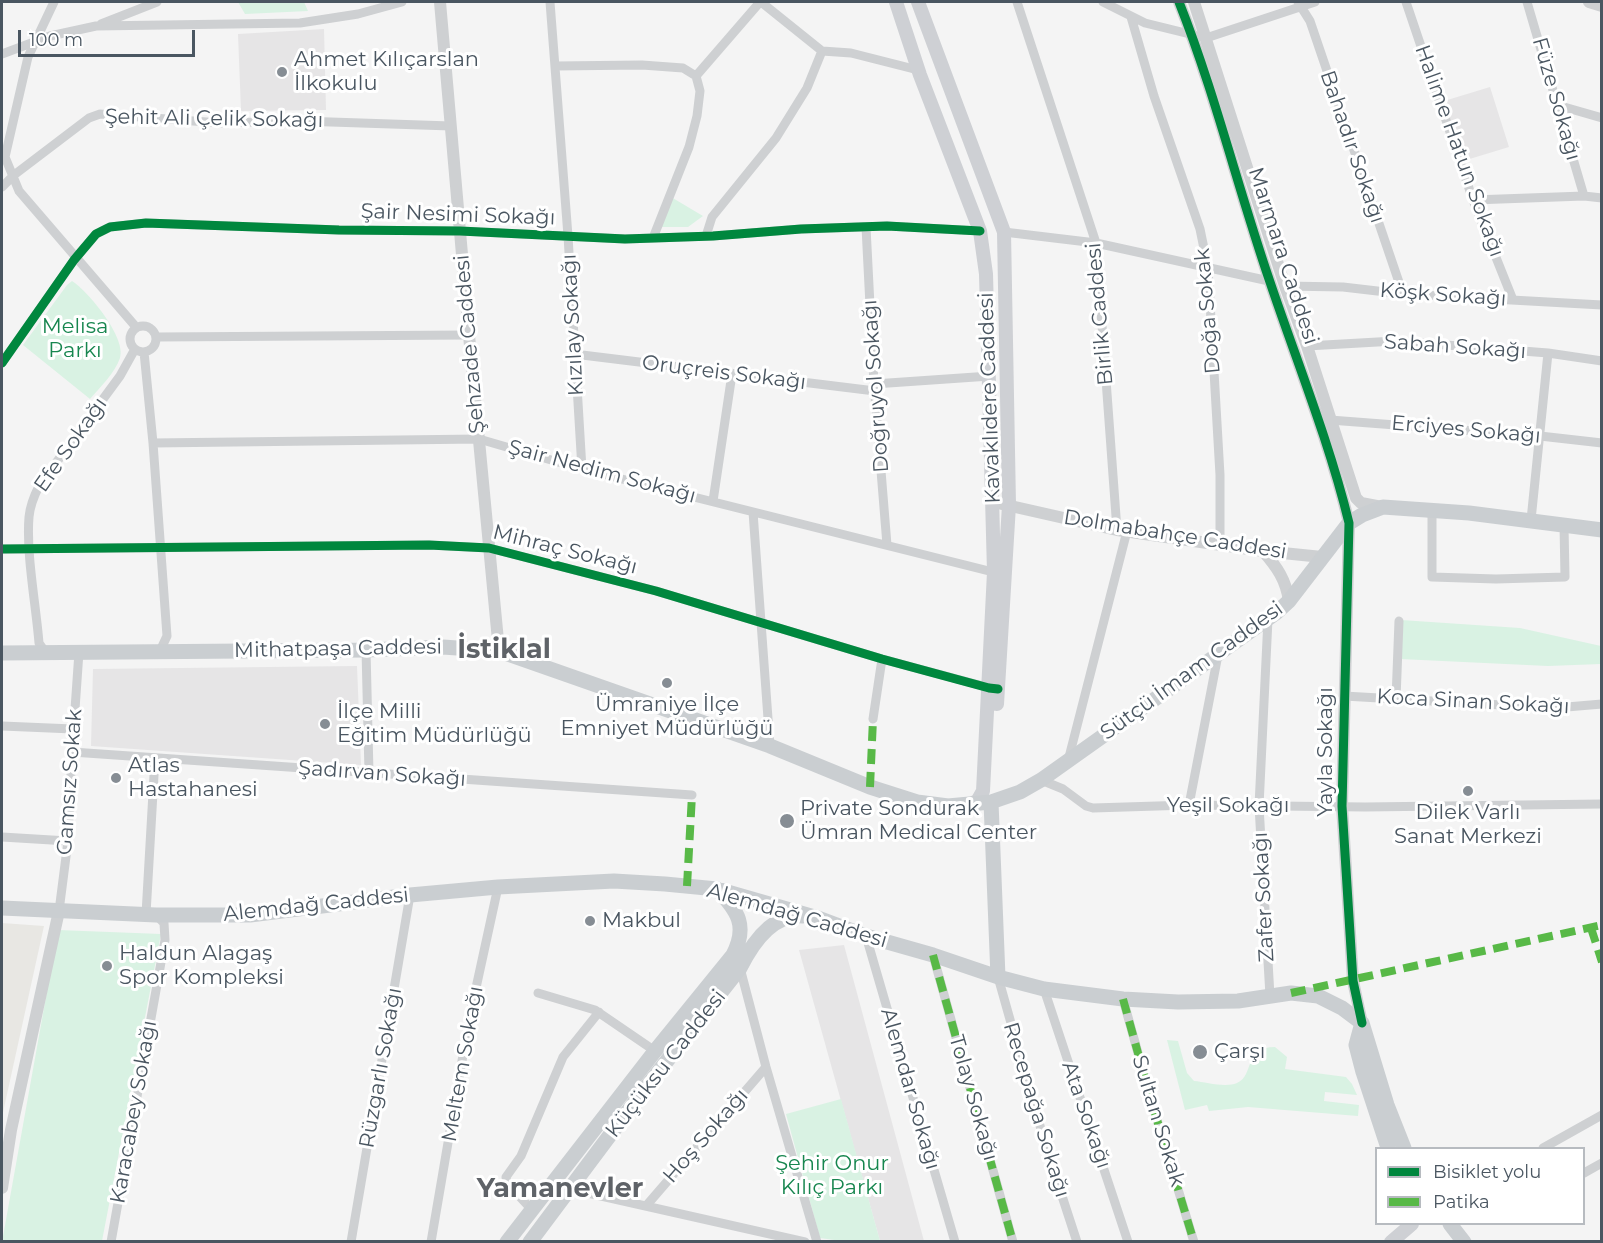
<!DOCTYPE html>
<meta charset="utf-8">
<style>
body{margin:0}
#map{position:relative;width:1603px;height:1243px;overflow:hidden;background:#f4f4f4;font-family:Montserrat,sans-serif}
canvas{display:block}
.frame{position:absolute;inset:0;border:3px solid #4a5661;pointer-events:none}
.legend{position:absolute;left:1375px;top:1147px;width:210px;height:78px;box-sizing:border-box;background:#fff;border:2px solid #b7bbc0;margin:0;padding:8px 10px;list-style:none;font-size:18px;color:#4a5661}
.legend li{display:flex;align-items:center;gap:12px;height:30px}
.legend b{width:30px;border:2px solid #b7bbc0}
.scale{position:absolute;left:18px;top:30px;width:177px;height:27px;box-sizing:border-box;border:3px solid #4a5661;border-top:0;padding-left:8px;font-size:18px;line-height:21px;white-space:nowrap;color:#4a5661;-webkit-text-stroke:4px #fff;paint-order:stroke}
</style>
<div id="map">
<canvas width="1603" height="1243"></canvas>
<div class="frame"></div>
<ul class="legend">
<li><b style="height:8px;background:#00873e"></b>Bisiklet yolu</li>
<li><b style="height:8px;background:#58b947"></b>Patika</li>
</ul>
<div class="scale">100 m</div>
</div>
<script>
const context = document.querySelector('canvas').getContext('2d');
context.lineJoin = 'round';
function fill(path, color) { context.fillStyle = color; context.fill(path, 'evenodd'); }
function trace(path, color, width, dash) { context.strokeStyle = color; context.lineWidth = width; context.lineCap = dash ? 'butt' : 'round'; context.setLineDash(dash || []); context.stroke(path); }
function drawText(font, color, halo, rows, align = 'center') {
  context.font = font + ' Montserrat,sans-serif'; context.lineWidth = 6; context.setLineDash([]); context.textBaseline = 'middle'; context.strokeStyle = halo; context.fillStyle = color; for (const [text, x, y, turn = 0] of rows) {
    context.save(); context.translate(x, y); context.rotate((+turn || 0) * Math.PI / 180); context.textAlign = isNaN(turn) ? turn : align; if (halo) context.strokeText(text, 0, 0); context.fillText(text, 0, 0); context.restore();
  }
}
fill(new Path2D(`
 M 2,923 L 44,926 L 2,1117 Z`), '#e8e7e3');
fill(new Path2D(`
 M 324,29 L 326,110 L 241,111 L 238,34 Z
 M 1490,87 L 1509,147 L 1463,161 L 1444,101 Z
 M 357,666 L 361,765 L 91,746 L 93,669 Z
 M 844,945 L 924,1241 L 880,1241 L 799,950 Z`), '#e6e5e6');
fill(new Path2D(`
 M 238,2 L 304,2 L 308,11 L 245,14 Z
 M 671,197 L 703,216 L 688,227 L 660,227 Z
 M 72,281 C 88,291 127,338 120,358 C 115,373 100,387 90,399 L 23,345 L 67,285 Z
 M 1401,620 L 1520,628 L 1601,646 L 1601,664 L 1548,666 L 1400,659 Z
 M 58,930 L 161,934 L 102,1241 L 2,1242 Z
 M 1167,1040 L 1178,1041 L 1187,1073 L 1194,1081 C 1206,1082 1225,1088 1237,1083 C 1255,1075 1243,1047 1275,1047 L 1287,1057 L 1285,1069 L 1346,1077 L 1352,1084 L 1357,1095 L 1325,1092 L 1324,1101 L 1359,1105 L 1358,1116 L 1248,1107 L 1209,1111 L 1207,1105 L 1185,1110 Z
 M 841,1099 L 880,1241 L 841,1241 L 820,1238 L 786,1114 Z`), '#d9f2e3');
trace(new Path2D(`
 M 54,2 L 28,57 L 5,157 L 19,191 L 136,327
 M 550,2 L 568,236 L 582,469
 M 761,2 L 822,51 L 851,53 L 918,70
 M 1017,2 L 1096,243 L 1117,530
 M 1103,2 L 1145,23 L 1206,38 L 1315,2
 M 1298,2 L 1310,21 L 1403,294
 M 1406,2 L 1473,200 L 1513,300
 M 1527,2 L 1584,196
 M 1131,17 L 1154,96 L 1200,229 L 1208,268 L 1220,475 L 1220,544
 M 101,24 L 157,2
 M 2,54 L 50,36 L 96,26 L 300,23 L 358,14 L 402,2
 M 556,66 L 642,65 L 683,68 L 696,76 L 700,91 L 697,116 L 689,147 L 653,238
 M 696,76 L 760,2
 M 1557,105 L 1602,118
 M 2,187 L 14,175 L 89,118 L 100,114 L 220,123 L 301,121 L 451,126
 M 1473,200 L 1584,196 L 1602,198
 M 866,227 L 874,384 L 887,545
 M 1004,232 L 1096,243 L 1269,281
 M 706,236 L 712,217 L 776,138 L 807,88 L 822,51
 M 1285,286 L 1343,287 L 1403,294 L 1602,305
 M130 339a13 13 0 1 1 26 0a13 13 0 1 1-26 0Z
 M 157,337 L 469,335
 M 1307,346 L 1395,341 L 1548,353 L 1602,361
 M 144,352 L 153,443 L 167,636 L 160,651
 M 574,354 L 875,391
 M 2,363 L 74,260 L 96,234 L 110,227 L 146,223 L 339,230 L 460,231 L 625,239 L 713,236 L 801,229 L 887,226 L 980,231
 M 874,384 L 990,376
 M 1330,420 L 1540,436 L 1602,443
 M 153,443 L 479,439 L 582,469 L 997,573
 M 713,501 L 732,374
 M 1432,510 L 1432,577 L 1496,579 L 1565,577 L 1564,525
 M 753,512 L 770,746
 M 1531,520 L 1548,353
 M 2,549 L 429,545 L 489,548 L 656,591 L 882,659 L 994,689
 M 1268,619 L 1259,806 L 1270,996
 M 366,650 L 369,773
 M 46,653 L 39,643 C 36,605 26,554 29,517 C 30,506 34,496 39,486 L 120,376 L 135,349
 M 1344,696 L 1555,708 L 1602,704
 M 1396,699 L 1399,621
 M 873,719 L 882,659
 M 2,726 L 73,729
 M 72,752 L 692,795
 M 1068,761 L 1127,531
 M 1041,780 L 1063,789 L 1086,806 L 1093,808 L 1189,805 L 1365,807 L 1602,804
 M 1189,805 L 1218,655
 M 2,837 L 68,841
 M 59,911 L 68,841 L 72,752 L 79,652
 M 146,914 L 155,758
 M 866,936 L 955,1242
 M 933,955 L 1013,1242
 M 740,968 L 766,1067 L 817,1242
 M 998,977 L 1046,1147 L 1077,1242
 M 1044,989 L 1128,1242
 M 538,993 L 595,1010 L 655,1051
 M 1123,999 L 1151,1100 L 1194,1242
 M 1543,1148 L 1602,1115
 M 1584,1173 L 1602,1163
 M 570,1189 L 805,1242
 M 646,1206 L 766,1067
 M 533,1211 L 507,1183 L 506,1177 L 521,1156 L 563,1057 L 599,1012
 M 111,1242 L 165,940 L 164,923 L 156,915
 M 351,1242 L 410,895
 M 431,1242 L 469,1020 L 498,887`), '#ced0d2', 9);
trace(new Path2D(`
 M 440,2 L 469,335 L 499,651
 M 1179,2 C 1215,93 1238,189 1270,282 C 1297,362 1329,441 1349,523 L 1342,806 L 1353,981 L 1362,1023
 M 1194,2 L 1285,286 L 1307,346 L 1356,498 L 1361,503 L 1382,507
 M 1589,2 L 1602,6
 M 993,502 L 1117,530 L 1263,551 L 1322,557
 M 1263,551 C 1277,567 1286,580 1289,601
 M 2,1188 L 11,1130 L 59,911`), '#ced0d2', 12);
trace(new Path2D(`
 M 896,2 L 920,75 L 980,231 L 986,274 L 994,572 L 983,791 L 978,800 L 972,804
 M 918,2 L 1004,232 L 1009,505 L 997,704
 M 1391,1242 L 1412,1224`), '#ced0d4', 14);
trace(new Path2D(`
 M 2,653 L 366,650 L 443,647 L 499,651 L 770,746 L 870,787 L 917,802 L 948,806 L 991,802 L 1020,792 L 1041,780 L 1276,613 L 1289,601 L 1349,523 L 1362,515 L 1383,507 L 1469,513 L 1602,530
 M 991,802 L 998,977
 M 2,908 L 156,915 L 250,915 L 410,895 L 498,887 L 614,881 L 665,884 L 717,889 L 818,918 L 866,936 L 933,955 L 998,977 L 1044,989 L 1123,999 L 1178,1002 L 1238,1001 L 1291,993 L 1318,996 L 1342,1008 L 1362,1023
 M 1362,1023 L 1387,1105 L 1404,1148
 M 1362,1023 L 1356,1045 L 1363,1072 L 1388,1148
 M 1450,1224 L 1464,1242
 M 507,1242 L 655,1051 L 733,955 C 748,926 738,911 717,889
 M 530,1242 L 640,1095 L 740,968 C 752,944 772,913 803,916`), '#caced1', 15);
trace(new Path2D(`
 M 870,787 L 873,719
 M 687,886 L 692,795
 M 1591,928 L 1602,962
 M 933,955 L 1013,1242
 M 1291,993 L 1602,925
 M 1123,999 L 1151,1100 L 1194,1242`), '#58b947', 8, [15, 8]);
trace(new Path2D(`
 M 1179,2 C 1215,93 1238,189 1270,282 C 1297,362 1329,441 1349,523 L 1342,806 L 1353,981 L 1362,1023
 M 2,363 L 74,260 L 96,234 L 110,227 L 146,223 L 339,230 L 460,231 L 625,239 L 713,236 L 801,229 L 887,226 L 980,231
 M 2,549 L 429,545 L 489,548 L 656,591 L 882,659 L 989,688 L 998,689`), '#00873e', 9);
for (const [x, y, r, color] of [
 [282,72,6,"#868d94"],
 [667,683,6,"#868d94"],
 [325,724,6,"#868d94"],
 [116,778,6,"#868d94"],
 [1468,791,6,"#868d94"],
 [787,821,8,"#868d94"],
 [590,921,6,"#868d94"],
 [107,966,6,"#868d94"],
 [1200,1052,8,"#868d94"]
]) { const dot = new Path2D(); dot.arc(x, y, r, 0, 2 * Math.PI); context.fillStyle = color; context.fill(dot); trace(dot, '#fff', 2); }
drawText('21px', '#4a5661', '#fff', [
 ["Ahmet Kılıçarslan",294,60],
 ["İlkokulu",294,84],
 ["Ümraniye İlçe",667,705,"center"],
 ["Emniyet Müdürlüğü",667,729,"center"],
 ["İlçe Milli",337,712],
 ["Eğitim Müdürlüğü",337,736],
 ["Atlas",128,766],
 ["Hastahanesi",128,790],
 ["Private Sondurak",800,809],
 ["Ümran Medical Center",800,833],
 ["Dilek Varlı",1468,813,"center"],
 ["Sanat Merkezi",1468,837,"center"],
 ["Makbul",602,921],
 ["Haldun Alagaş",119,954],
 ["Spor Kompleksi",119,978],
 ["Çarşı",1214,1052]
], 'left');
drawText('21px', '#4a5661', '#fff', [
 ["Füze Sokağı",1556,99,74],
 ["Şehit Ali Çelik Sokağı",214,119,1],
 ["Bahadır Sokağı",1352,147,71],
 ["Halime Hatun Sokağı",1459,151,70],
 ["Şair Nesimi Sokağı",458,215,2],
 ["Marmara Caddesi",1283,256,72],
 ["Köşk Sokağı",1443,295,4],
 ["Doğa Sokak",1208,311,-95],
 ["Birlik Caddesi",1100,314,-95],
 ["Kızılay Sokağı",573,325,-93],
 ["Şehzade Caddesi",470,344,-95],
 ["Sabah Sokağı",1455,347,4],
 ["Oruçreis Sokağı",724,373,7],
 ["Doğruyol Sokağı",876,386,-94],
 ["Kavaklıdere Caddesi",990,398,-92],
 ["Erciyes Sokağı",1466,430,5],
 ["Efe Sokağı",71,445,-55],
 ["Şair Nedim Sokağı",602,472,15],
 ["Dolmabahçe Caddesi",1175,535,9],
 ["Mihraç Sokağı",565,550,14],
 ["Mithatpaşa Caddesi",338,649,-1],
 ["Sütçü İmam Caddesi",1192,671,-36],
 ["Koca Sinan Sokağı",1473,702,3],
 ["Yayla Sokağı",1326,752,-90],
 ["Şadırvan Sokağı",382,774,4],
 ["Gamsız Sokak",70,782,-86],
 ["Yeşil Sokağı",1228,806],
 ["Zafer Sokağı",1264,897,-93],
 ["Alemdağ Caddesi",316,905,-6],
 ["Alemdağ Caddesi",797,916,16],
 ["Meltem Sokağı",463,1064,-80],
 ["Küçüksu Caddesi",666,1064,-52],
 ["Rüzgarlı Sokağı",381,1068,-80],
 ["Alemdar Sokağı",910,1089,74],
 ["Tolay Sokağı",973,1098,74],
 ["Recepağa Sokağı",1036,1110,73],
 ["Karacabey Sokağı",134,1112,-80],
 ["Ata Sokağı",1086,1115,71],
 ["Sultan Sokak",1158,1121,73],
 ["Hoş Sokağı",706,1136,-49]
]);
drawText('21px', '#17864f', '#fff', [
 ["Melisa",75,327],
 ["Parkı",75,351],
 ["Şehir Onur",832,1164],
 ["Kılıç Parkı",832,1188]
]);
drawText('bold 27px', '#5f6368', '#fff', [
 ["İstiklal",504,650],
 ["Yamanevler",560,1189]
]);
</script>
